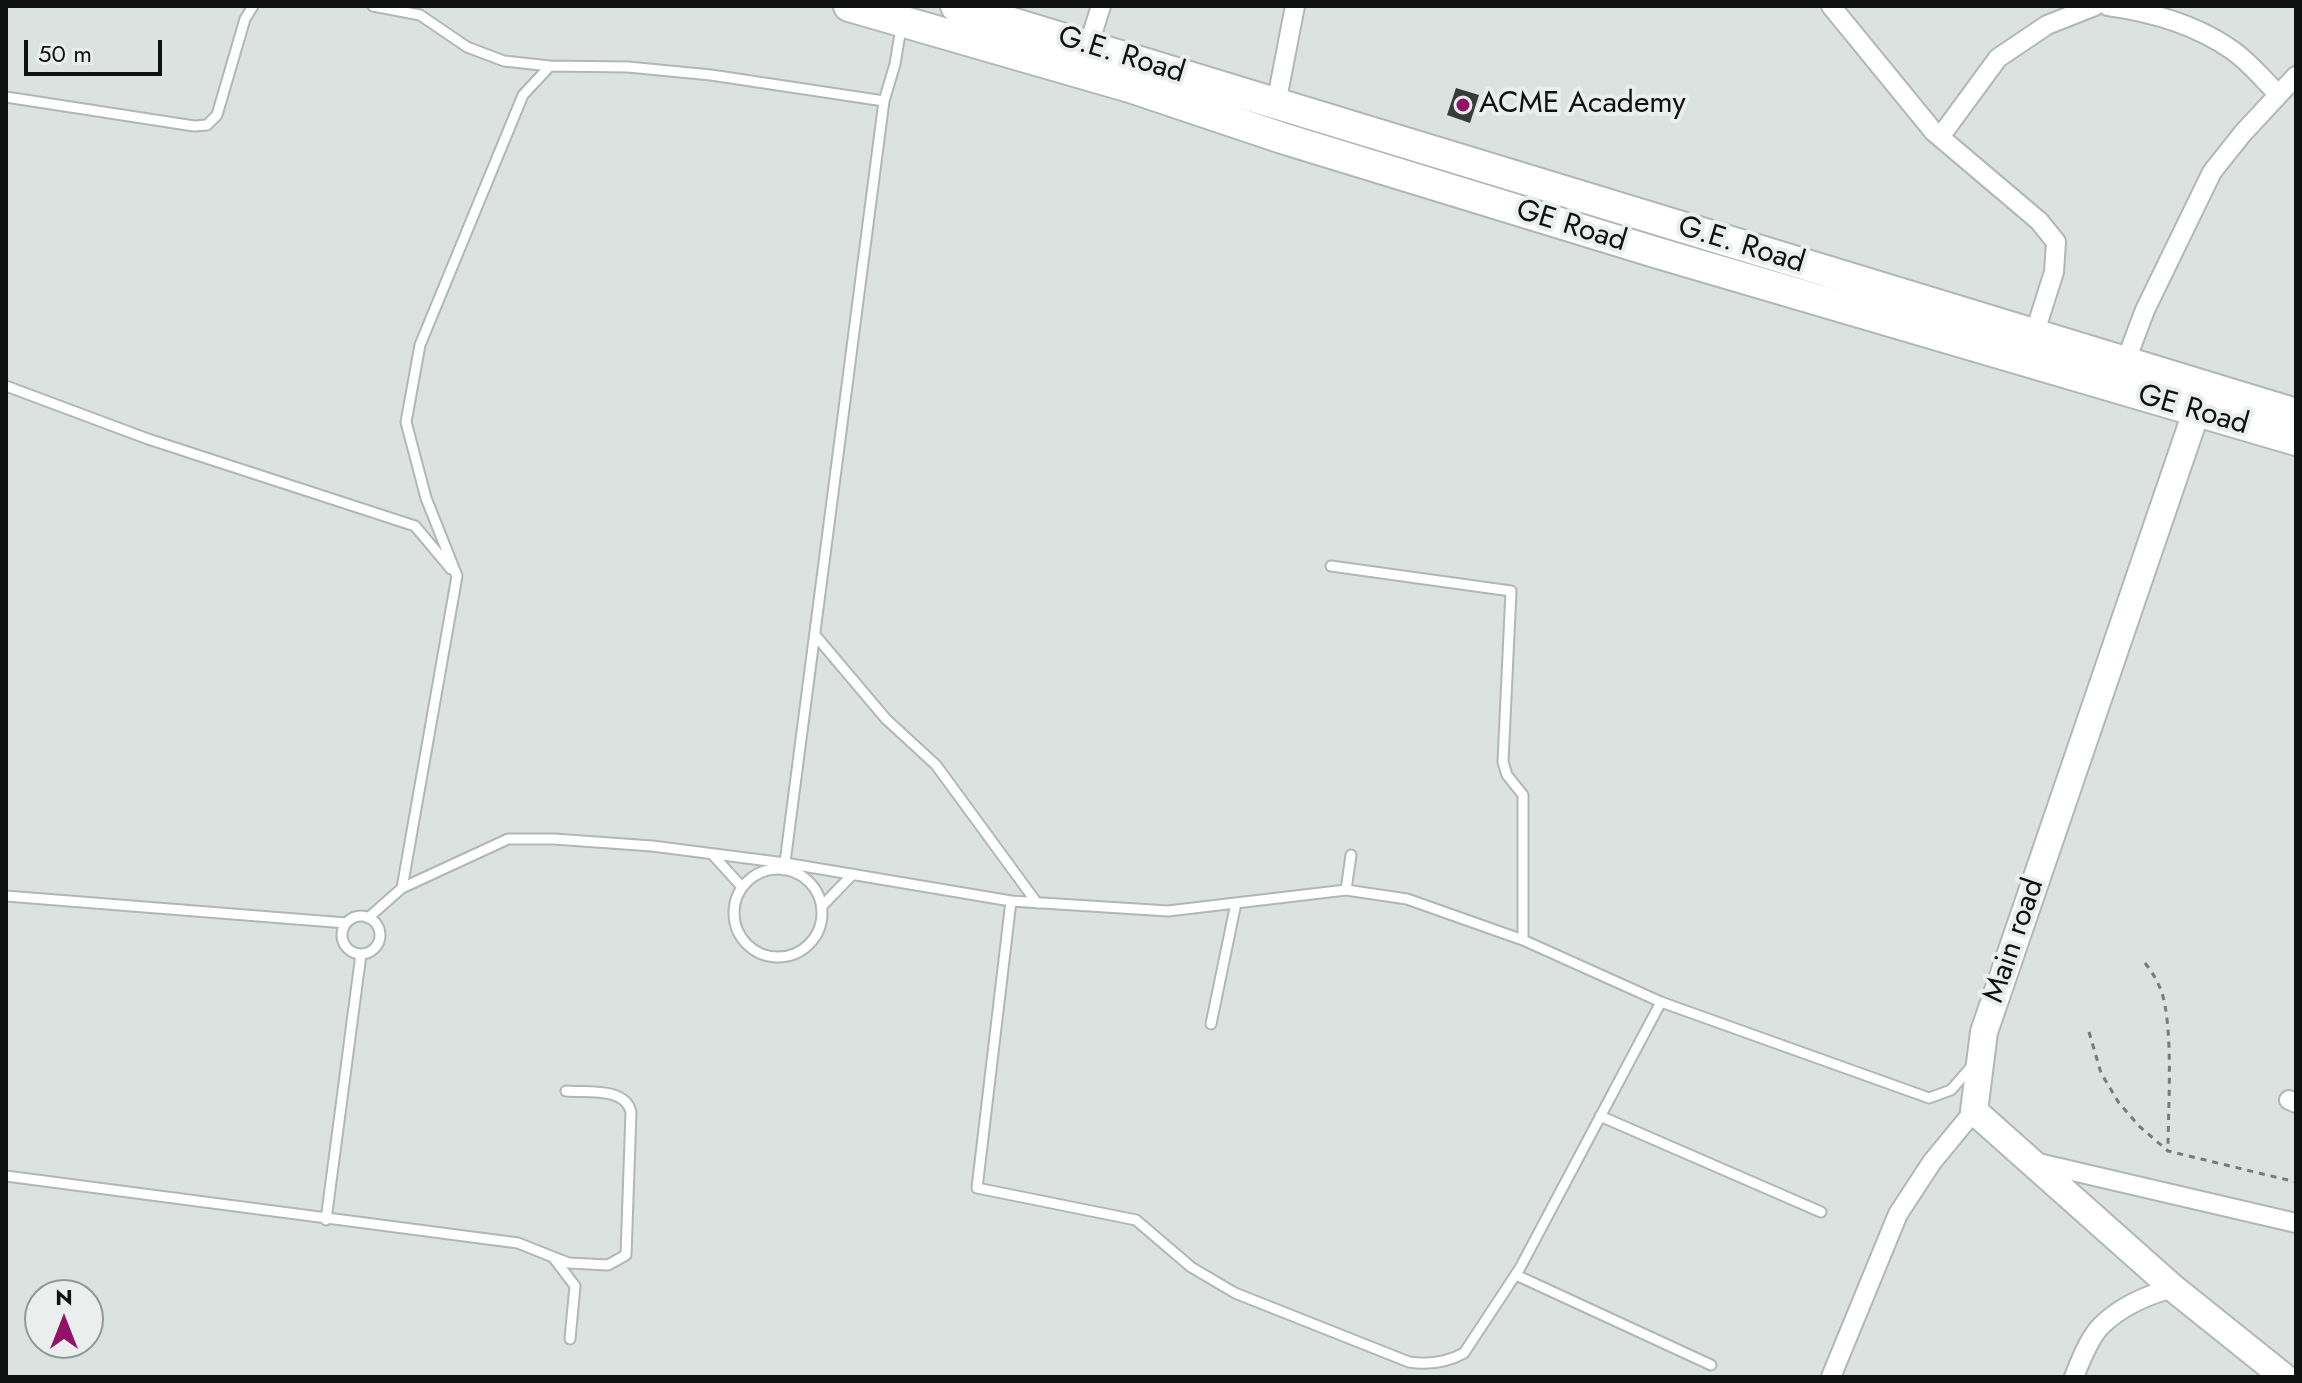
<!DOCTYPE html>
<style>
body{margin:0}
#map{position:relative;width:2302px;height:1383px;overflow:hidden;background:#dce2df;font-family:Jost,sans-serif}
canvas{display:block}
.frame{position:absolute;inset:0;border:8px solid #101211;pointer-events:none}
.north{position:absolute;left:24px;top:1279px;width:80px;height:80px;box-sizing:border-box;background:#eaefed;border:2px solid #939795;border-radius:50%;rotate:0deg;font-size:22px;font-weight:700;line-height:32px;text-align:center;color:#101211}
.north::after{content:'';display:block;margin:auto;width:28px;height:36px;background:#94116a;clip-path:polygon(50% 0,100% 100%,50% 72%,0 100%)}
.scale{position:absolute;left:24px;top:40px;width:138px;height:36px;box-sizing:border-box;border:4px solid #101211;border-top:0;padding-left:10px;font-size:24px;line-height:28px;white-space:nowrap;color:#101211;-webkit-text-stroke:6px #eaefed;paint-order:stroke}
</style>
<div id="map">
<canvas width="2302" height="1383"></canvas>
<div class="frame"></div>
<div class="north">N</div>
<div class="scale">50 m</div>
</div>
<script>
const context = document.querySelector('canvas').getContext('2d');
context.lineJoin = 'round';
function fill(path, color) { context.fillStyle = color; context.fill(path, 'evenodd'); }
function trace(path, color, width, dash) { context.strokeStyle = color; context.lineWidth = width; context.lineCap = dash ? 'butt' : 'round'; context.setLineDash(dash || []); context.stroke(path); }
function drawText(font, color, halo, rows, align = 'center') {
  context.font = font + ' Jost,sans-serif'; context.lineWidth = 8; context.setLineDash([]); context.textBaseline = 'middle'; context.strokeStyle = halo; context.fillStyle = color; for (const [text, x, y, turn = 0] of rows) {
    context.save(); context.translate(x, y); context.rotate((+turn || 0) * Math.PI / 180); context.textAlign = isNaN(turn) ? turn : align; if (halo) context.strokeText(text, 0, 0); context.fillText(text, 0, 0); context.restore();
  }
}
fill(new Path2D(`
 M 1456,88 L 1479,95 L 1470,123 L 1447,115 Z`), '#373c3a');
const lane = new Path2D(`
 M 373,6 L 420,15 L 467,47 L 504,61 L 550,66
 M 6,97 L 194,126 L 207,125 L 217,115 L 245,19 L 253,6
 M 6,386 L 148,439 L 415,526 L 451,569
 M 1331,566 L 1511,591 L 1503,762 L 1507,775 L 1523,795 L 1523,940
 M 815,635 L 886,719 L 936,765 L 1037,903
 M 712,854 L 742,887
 M734 913a44 44 0 1 1 88 0a44 44 0 1 1-88 0Z
 M 784,870 L 884,101 L 895,64 L 901,28
 M 402,888 L 508,839 L 554,839 L 652,846 L 785,863 L 1011,901 L 977,1188 L 1136,1220 L 1191,1267 L 1235,1293 L 1409,1362 C 1429,1365 1446,1363 1464,1353 L 1520,1268 L 1661,1002
 M 1346,890 L 1351,855
 M 6,896 L 346,923
 M 1011,901 L 1168,911 L 1346,890 L 1407,899 L 1523,940 L 1661,1002 L 1929,1098 L 1951,1090 L 1972,1066
 M 822,906 L 853,874
 M342 935a19 19 0 1 1 38 0a19 19 0 1 1-38 0Z
 M 368,918 L 402,888 L 457,576 L 426,498 L 406,422 L 420,345 L 523,95 L 550,66 L 628,67 L 711,75 L 884,101
 M 1211,1024 L 1236,903
 M 1600,1116 L 1821,1212
 M 6,1176 L 518,1243 L 553,1257 L 575,1286 L 570,1339
 M 326,1220 L 361,954
 M 553,1257 L 569,1263 L 608,1265 L 626,1255 L 631,1112 C 625,1087 588,1093 566,1091
 M 1516,1275 L 1711,1365`);
const street = new Path2D(`
 M 1831,6 L 1934,132 L 2039,221 L 2056,242 L 2054,272 L 2034,335
 M 2108,6 C 2152,12 2195,24 2232,50 C 2249,62 2263,79 2278,94
 M 1088,47 L 1101,6
 M 1276,104 L 1295,6
 M 1940,137 L 1998,58 L 2047,25 L 2095,6
 M 2125,363 L 2145,310 L 2212,172 L 2243,133 L 2296,76
 M 2289,1100 L 2296,1103
 M 2034,1162 L 2296,1223
 M 1831,1377 L 1898,1214 L 1932,1162 L 1974,1111
 M 2074,1377 C 2080,1362 2089,1338 2101,1326 C 2120,1307 2147,1295 2173,1288`);
const secondary = new Path2D(`
 M 2203,392 L 1984,1032 L 1974,1111 L 2173,1288 L 2284,1377`);
const primary = new Path2D(`
 M 849,6 L 1130,87 L 1282,138 L 1658,253 L 2296,440
 M 956,6 L 2296,414`);
trace(lane, '#b2b7b5', 13);
trace(street, '#b2b7b5', 22);
trace(secondary, '#b2b7b5', 30);
trace(primary, '#b2b7b5', 34);
trace(new Path2D(`
 M 2145,963 C 2152,972 2157,980 2161,990 C 2174,1027 2168,1109 2168,1151
 M 2089,1032 L 2101,1073 L 2119,1103 L 2139,1126 L 2168,1151 L 2296,1182`), '#777b79', 3, [6, 6]);
trace(lane, '#fff', 9);
trace(street, '#fff', 18);
trace(secondary, '#fff', 26);
trace(primary, '#fff', 30);
for (const [x, y, r, color] of [
 [1463,105,8,"#94116a"]
]) { const dot = new Path2D(); dot.arc(x, y, r, 0, 2 * Math.PI); context.fillStyle = color; context.fill(dot); trace(dot, '#eaefed', 3); }
drawText('30px', '#101211', '#eaefed', [
 ["G.E. Road",1121,56,17],
 ["GE Road",1571,227,17],
 ["G.E. Road",1741,246,17],
 ["GE Road",2193,411,16],
 ["Main road",2015,941,-71]
]);
drawText('30px', '#101211', '#eaefed', [
 ["ACME Academy",1479,105]
], 'left');
</script>
